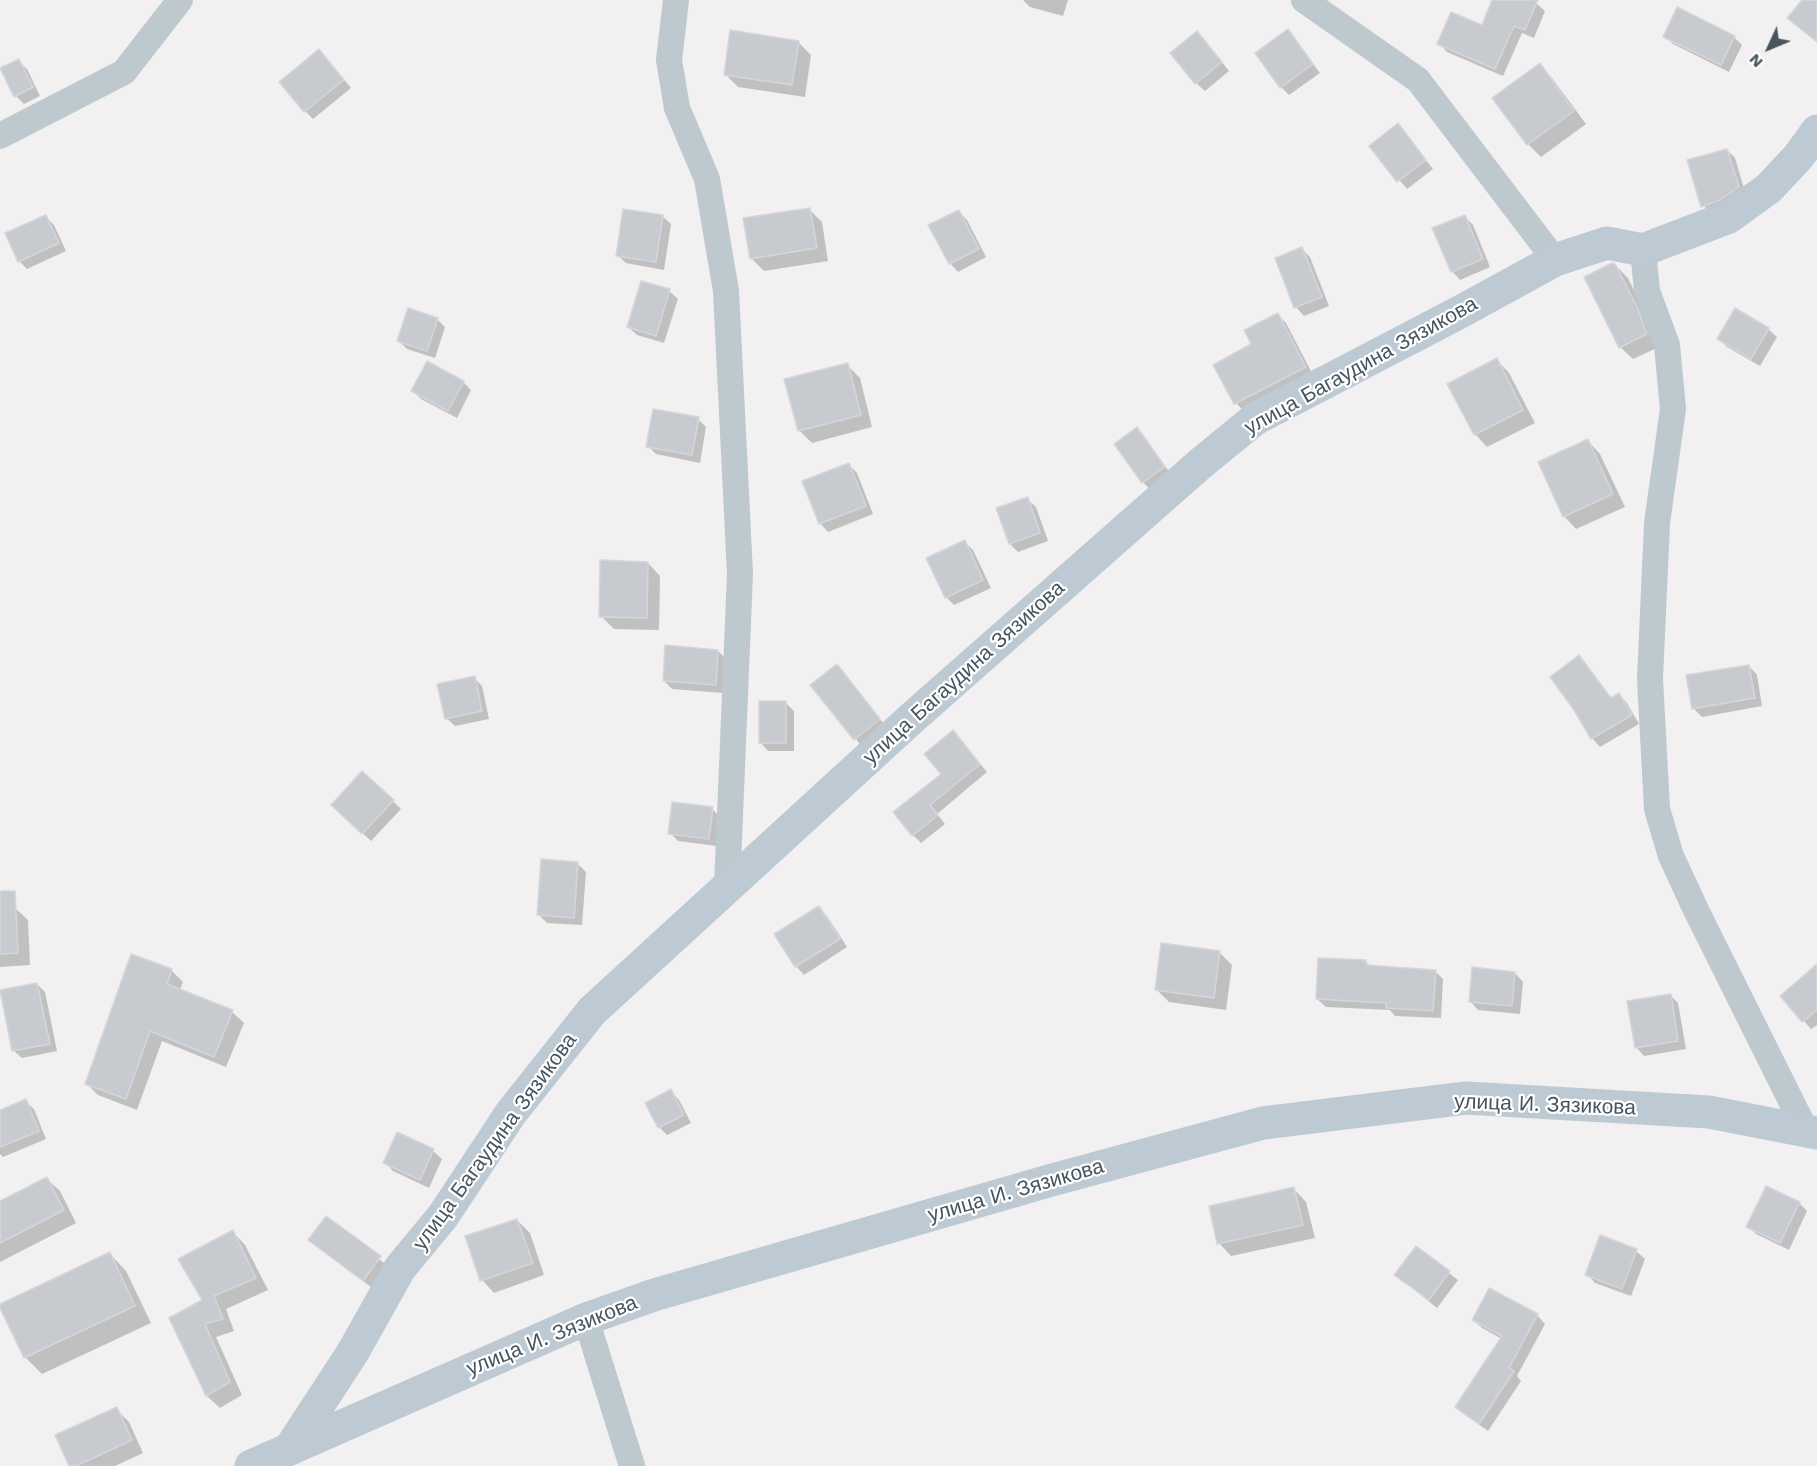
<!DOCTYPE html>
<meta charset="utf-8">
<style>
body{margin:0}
#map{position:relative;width:1817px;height:1466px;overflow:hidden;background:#f2f0f0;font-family:"Work Sans",sans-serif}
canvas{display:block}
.north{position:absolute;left:1739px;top:18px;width:60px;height:60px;-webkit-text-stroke:4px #fff;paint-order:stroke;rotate:226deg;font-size:16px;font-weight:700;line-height:24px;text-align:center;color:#47555e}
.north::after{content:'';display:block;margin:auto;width:21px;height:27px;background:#47555e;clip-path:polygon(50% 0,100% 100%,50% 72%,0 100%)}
</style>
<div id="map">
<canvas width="1817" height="1466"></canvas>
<div class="north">N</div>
</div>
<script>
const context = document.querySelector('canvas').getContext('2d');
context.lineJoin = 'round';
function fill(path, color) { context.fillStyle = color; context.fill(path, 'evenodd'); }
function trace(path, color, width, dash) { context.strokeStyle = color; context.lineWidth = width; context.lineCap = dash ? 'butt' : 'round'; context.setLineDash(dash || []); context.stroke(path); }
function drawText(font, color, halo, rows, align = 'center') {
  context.font = font + ' "Work Sans",sans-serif'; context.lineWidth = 4.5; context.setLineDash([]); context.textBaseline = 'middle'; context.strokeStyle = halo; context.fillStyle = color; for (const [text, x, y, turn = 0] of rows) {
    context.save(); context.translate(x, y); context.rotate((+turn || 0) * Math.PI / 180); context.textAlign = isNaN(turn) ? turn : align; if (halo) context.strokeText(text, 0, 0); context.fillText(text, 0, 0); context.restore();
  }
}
fill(new Path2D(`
 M 1023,0 L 1068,0 L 1063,16 L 1030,7 Z
 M 1494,0 L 1529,0 L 1536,3 L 1545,11 L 1534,38 L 1522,33 L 1503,76 L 1447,52 L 1439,43 L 1482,27 Z
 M 1288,31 L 1320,73 L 1289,95 L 1281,87 Z
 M 1665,36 L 1734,37 L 1742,45 L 1729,72 L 1673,44 Z
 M 1205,41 L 1229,71 L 1205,91 L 1196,83 Z
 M 798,42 L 811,55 L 805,97 L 738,87 L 725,74 Z
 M 327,59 L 351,88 L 313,119 L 305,111 Z
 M 18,61 L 27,69 L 40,96 L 24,104 L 16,96 Z
 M 1540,65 L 1552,78 L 1586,124 L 1541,157 L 1528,144 Z
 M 1398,125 L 1433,169 L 1407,189 L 1371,146 Z
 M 1727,150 L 1735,158 L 1746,195 L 1712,214 L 1704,206 L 1689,161 Z
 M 810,210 L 822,222 L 828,261 L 764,271 L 751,258 Z
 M 958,211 L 967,220 L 986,257 L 958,272 L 950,263 L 930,226 Z
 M 662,216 L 671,224 L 664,270 L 626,263 L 617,255 Z
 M 1464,216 L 1473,225 L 1490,267 L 1460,280 L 1452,271 Z
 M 46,217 L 54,225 L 66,251 L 27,269 L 19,261 Z
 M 1302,249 L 1310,257 L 1329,306 L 1304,316 L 1296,307 L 1277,259 Z
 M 1615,265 L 1628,278 L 1650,323 L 1659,347 L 1633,359 L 1620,347 Z
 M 669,291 L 678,299 L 664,343 L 637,335 L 628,327 Z
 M 1736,310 L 1768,329 L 1777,337 L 1760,366 L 1727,347 L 1719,339 Z
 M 1278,315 L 1286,323 L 1313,375 L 1244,411 L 1236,403 L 1253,345 Z
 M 437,319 L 445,327 L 435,358 L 407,349 L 399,341 Z
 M 1497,360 L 1509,373 L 1535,423 L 1487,447 L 1475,434 Z
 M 847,365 L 860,378 L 872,427 L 812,443 L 799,430 Z
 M 463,382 L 471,390 L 457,418 L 421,399 L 413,391 Z
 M 698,419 L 706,427 L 700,463 L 656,454 L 648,446 Z
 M 1137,429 L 1145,437 L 1172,476 L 1151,491 L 1143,482 L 1116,444 Z
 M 1588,441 L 1600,454 L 1625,507 L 1576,529 L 1564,516 Z
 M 849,465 L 857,473 L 873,514 L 828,532 L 820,523 Z
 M 1027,499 L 1036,507 L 1048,541 L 1018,552 L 1010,544 Z
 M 965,542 L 973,550 L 991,588 L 954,605 L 946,597 Z
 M 648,563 L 660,576 L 659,630 L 614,629 L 601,616 Z
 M 718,651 L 726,659 L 723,693 L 672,689 L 664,681 Z
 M 1579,657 L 1612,699 L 1619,695 L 1627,703 L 1639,724 L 1600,747 L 1592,738 Z
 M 1749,666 L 1757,675 L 1762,706 L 1702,717 L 1694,709 Z
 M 845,675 L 887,728 L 863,748 L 813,685 Z
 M 474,678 L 482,686 L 489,719 L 455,726 L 446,718 Z
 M 785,702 L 794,711 L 794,751 L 768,751 L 760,742 Z
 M 953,732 L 987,772 L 937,814 L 945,824 L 921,843 L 913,835 L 943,774 Z
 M 393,801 L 401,809 L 371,841 L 341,813 Z
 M 712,809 L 720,817 L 717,846 L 678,841 L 670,833 Z
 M 577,863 L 586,872 L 582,925 L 547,923 L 539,915 Z
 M 15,908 L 28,920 L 30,965 L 0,967 L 0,909 Z
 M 819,908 L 827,916 L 847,947 L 804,975 L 796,966 L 776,935 Z
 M 1219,952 L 1232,965 L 1226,1010 L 1169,1002 L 1156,989 Z
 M 1366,962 L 1371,967 L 1435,971 L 1443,979 L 1441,1018 L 1395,1016 L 1390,1010 L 1326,1007 L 1317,999 Z
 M 1817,966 L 1817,1025 L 1811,1029 L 1782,996 Z
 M 171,970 L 183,982 L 180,990 L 232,1012 L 244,1023 L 226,1067 L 162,1041 L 137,1110 L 98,1095 L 87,1084 Z
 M 1515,973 L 1523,982 L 1520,1014 L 1478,1010 L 1470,1001 Z
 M 37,984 L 45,992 L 57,1051 L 22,1058 L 13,1050 Z
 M 1670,995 L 1678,1003 L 1686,1049 L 1644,1056 L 1636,1047 Z
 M 671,1091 L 679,1100 L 691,1123 L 667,1135 L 659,1127 Z
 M 25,1101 L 34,1109 L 46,1139 L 3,1157 L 0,1154 L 0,1111 Z
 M 398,1134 L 433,1151 L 442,1159 L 429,1188 L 393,1171 L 385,1163 Z
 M 47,1179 L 60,1191 L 76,1223 L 0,1262 L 0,1203 Z
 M 1294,1189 L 1306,1202 L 1315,1238 L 1231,1256 L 1219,1243 Z
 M 1799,1203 L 1807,1211 L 1789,1250 L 1756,1234 L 1748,1226 Z
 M 326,1218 L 388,1266 L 372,1288 L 310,1240 Z
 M 517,1220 L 530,1233 L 544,1275 L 494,1293 L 482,1280 Z
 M 233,1232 L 245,1245 L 268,1290 L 226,1309 L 234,1331 L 216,1337 L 242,1395 L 220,1408 L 207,1396 L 171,1318 L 204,1301 Z
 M 1416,1248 L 1458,1280 L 1437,1308 L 1396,1275 Z
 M 1636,1251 L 1645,1259 L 1631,1296 L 1595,1283 L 1587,1274 Z
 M 110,1254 L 126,1271 L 151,1323 L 42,1374 L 25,1357 Z
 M 1537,1315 L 1545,1324 L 1517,1376 L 1521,1381 L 1488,1431 L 1465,1415 L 1456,1407 L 1502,1339 L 1482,1328 L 1473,1320 Z
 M 116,1409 L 129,1422 L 143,1453 L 115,1466 L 71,1466 Z`), '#0003');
const building = new Path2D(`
 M 1492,0 L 1538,0 L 1525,30 L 1514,26 L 1495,69 L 1437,44 L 1451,12 L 1482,25 Z
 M 1802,0 L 1817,0 L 1817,42 L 1787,18 Z
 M 1677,7 L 1735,36 L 1721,65 L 1663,37 Z
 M 1288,29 L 1313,64 L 1280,88 L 1255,53 Z
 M 730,30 L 799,41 L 792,85 L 724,75 Z
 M 1197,31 L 1222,62 L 1195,84 L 1170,53 Z
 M 319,49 L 344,80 L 304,112 L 279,82 Z
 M 19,59 L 33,87 L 14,97 L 0,68 Z
 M 1540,63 L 1574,111 L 1527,145 L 1492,98 Z
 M 1398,123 L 1426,160 L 1397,182 L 1369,146 Z
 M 1727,149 L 1739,187 L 1720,200 L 1701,207 L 1687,160 Z
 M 810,208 L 817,248 L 750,259 L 743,218 Z
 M 623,209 L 663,215 L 656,262 L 616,256 Z
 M 959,210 L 979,249 L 949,264 L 928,225 Z
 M 46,215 L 59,243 L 18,262 L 5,233 Z
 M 1465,215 L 1483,259 L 1451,272 L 1432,228 Z
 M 1302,247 L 1322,297 L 1294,308 L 1275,258 Z
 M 1612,263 L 1615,264 L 1638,309 L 1647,334 L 1619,348 L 1584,277 Z
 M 641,281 L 670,289 L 656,336 L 627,327 Z
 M 408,308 L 438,318 L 427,351 L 397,341 Z
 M 1735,308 L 1769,328 L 1751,359 L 1717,339 Z
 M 1278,313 L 1306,367 L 1234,404 L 1213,365 L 1251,344 L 1244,330 Z
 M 1497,358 L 1523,410 L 1474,435 L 1447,384 Z
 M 427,361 L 464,381 L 448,411 L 411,391 Z
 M 848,363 L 861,415 L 798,431 L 784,379 Z
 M 653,409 L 699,417 L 692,455 L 646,447 Z
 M 1137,427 L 1165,467 L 1142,483 L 1114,444 Z
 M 1588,439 L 1613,494 L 1563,517 L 1538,462 Z
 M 849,463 L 866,506 L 819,524 L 802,481 Z
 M 1028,497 L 1040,533 L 1009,544 L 996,508 Z
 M 965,540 L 983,580 L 945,598 L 926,558 Z
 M 600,560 L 648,562 L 647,618 L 599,617 Z
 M 665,645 L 718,650 L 716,685 L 663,681 Z
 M 1579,655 L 1611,698 L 1619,693 L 1632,715 L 1591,739 L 1574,710 L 1550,677 Z
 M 837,664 L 880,719 L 854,740 L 810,685 Z
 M 1749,665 L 1755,698 L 1692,709 L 1686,675 Z
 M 475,676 L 482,711 L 445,719 L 437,684 Z
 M 759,701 L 786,701 L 786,743 L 759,743 Z
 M 953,730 L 980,764 L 930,805 L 938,815 L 912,836 L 893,812 L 941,774 L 924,754 Z
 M 362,771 L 394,800 L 362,834 L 331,805 Z
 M 672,802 L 713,807 L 709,839 L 668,834 Z
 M 541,859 L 578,862 L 574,918 L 537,915 Z
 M 0,891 L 15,891 L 18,953 L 0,954 Z
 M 819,906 L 840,939 L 795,967 L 774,934 Z
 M 1161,943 L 1220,951 L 1214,998 L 1155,990 Z
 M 131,954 L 172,969 L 167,984 L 233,1010 L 214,1057 L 150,1031 L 126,1099 L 85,1084 Z
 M 1318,958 L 1366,960 L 1366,965 L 1436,970 L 1433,1011 L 1386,1008 L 1386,1003 L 1316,999 Z
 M 1817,964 L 1817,1010 L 1802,1022 L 1780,996 Z
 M 1472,967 L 1515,972 L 1512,1006 L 1469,1002 Z
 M 37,983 L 50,1044 L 12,1051 L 0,990 Z
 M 1671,994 L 1678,1041 L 1635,1048 L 1627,1001 Z
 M 671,1089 L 684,1115 L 658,1128 L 645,1103 Z
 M 26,1099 L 39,1131 L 0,1147 L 0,1110 Z
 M 397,1132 L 434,1149 L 420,1180 L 383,1163 Z
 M 47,1177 L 64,1210 L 0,1243 L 0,1201 Z
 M 1766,1186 L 1800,1202 L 1780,1243 L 1746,1227 Z
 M 1294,1187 L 1303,1225 L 1217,1244 L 1209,1206 Z
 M 326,1216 L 381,1256 L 363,1281 L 308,1240 Z
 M 517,1219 L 533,1263 L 480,1281 L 465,1236 Z
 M 233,1230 L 256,1278 L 214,1296 L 223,1319 L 205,1324 L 230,1382 L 206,1396 L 169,1318 L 202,1300 L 178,1259 Z
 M 1600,1235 L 1637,1249 L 1622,1289 L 1585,1275 Z
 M 1416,1246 L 1450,1271 L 1429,1300 L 1394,1275 Z
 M 110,1252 L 135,1306 L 24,1358 L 0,1308 L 0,1304 Z
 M 1489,1288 L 1538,1314 L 1509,1368 L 1514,1371 L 1479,1424 L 1455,1407 L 1502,1336 L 1472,1320 Z
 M 117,1407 L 132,1440 L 76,1466 L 69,1466 L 55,1435 Z`);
fill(building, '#c7cbcf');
trace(building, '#d4d6db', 1.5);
trace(new Path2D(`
 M 676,0 L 669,60 L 677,108 L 707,179 L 726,291 L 740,574 L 727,887
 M 1304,0 L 1418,80 L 1555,260
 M 0,136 L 124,72 L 180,0
 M 1643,250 L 1647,291 L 1667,345 L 1673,409 L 1657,523 L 1650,679 L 1657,809 L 1671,856 L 1696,910 L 1805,1129
 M 586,1319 L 632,1466`), '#bdc8cf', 26);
trace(new Path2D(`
 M 291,1447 L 353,1352 L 400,1268 L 443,1216 L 511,1113 L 592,1011 L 912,718 L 1200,464 L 1255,419 L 1460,312 L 1555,260 L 1607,243 L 1643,250 L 1729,217 L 1769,188 L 1798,157 L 1817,131
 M 251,1466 L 586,1319 L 654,1295 L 1052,1180 L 1263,1123 L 1466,1098 L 1709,1112 L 1817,1133`), '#bdcad4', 33);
drawText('21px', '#47555e', '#fff', [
 ["улица Багаудина Зязикова",1361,366,-29],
 ["улица Багаудина Зязикова",964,673,-42],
 ["улица И. Зязикова",1545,1105,2],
 ["улица Багаудина Зязикова",495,1142,-54],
 ["улица И. Зязикова",1016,1191,-16],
 ["улица И. Зязикова",552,1336,-22]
]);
</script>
